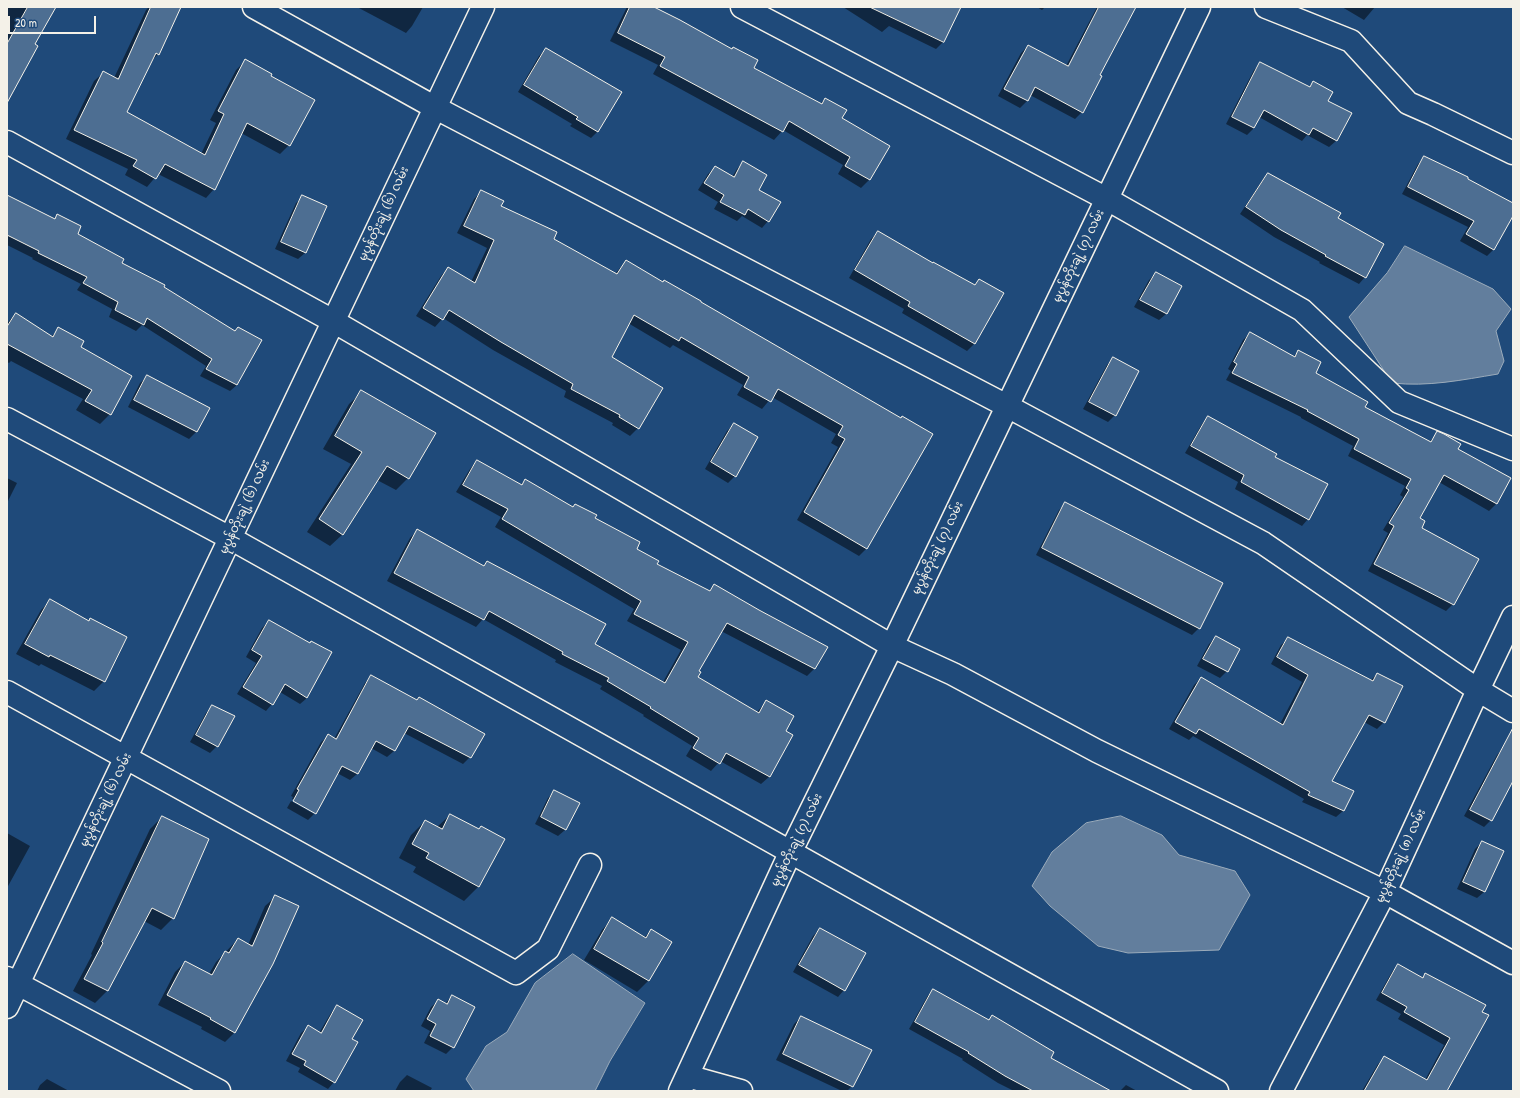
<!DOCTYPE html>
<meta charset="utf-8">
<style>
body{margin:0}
#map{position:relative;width:1520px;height:1098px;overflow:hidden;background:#1f4a7a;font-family:"Patrick Hand",sans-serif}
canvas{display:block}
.frame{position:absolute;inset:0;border:8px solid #f4f1e8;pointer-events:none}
.scale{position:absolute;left:8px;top:16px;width:88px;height:18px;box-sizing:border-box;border:2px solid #f4f1e8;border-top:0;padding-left:5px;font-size:12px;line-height:14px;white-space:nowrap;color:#f4f1e8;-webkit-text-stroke:3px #1f4a7a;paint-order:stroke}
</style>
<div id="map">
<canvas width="1520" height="1098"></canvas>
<div class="frame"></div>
<div class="scale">20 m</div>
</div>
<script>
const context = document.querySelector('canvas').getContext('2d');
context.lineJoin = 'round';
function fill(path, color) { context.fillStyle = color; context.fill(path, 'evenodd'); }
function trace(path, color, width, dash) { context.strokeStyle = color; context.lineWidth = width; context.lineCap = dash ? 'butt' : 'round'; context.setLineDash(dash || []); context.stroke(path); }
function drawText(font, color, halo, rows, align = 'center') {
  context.font = font + ' "Patrick Hand","Noto Sans Myanmar",sans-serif'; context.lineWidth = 3; context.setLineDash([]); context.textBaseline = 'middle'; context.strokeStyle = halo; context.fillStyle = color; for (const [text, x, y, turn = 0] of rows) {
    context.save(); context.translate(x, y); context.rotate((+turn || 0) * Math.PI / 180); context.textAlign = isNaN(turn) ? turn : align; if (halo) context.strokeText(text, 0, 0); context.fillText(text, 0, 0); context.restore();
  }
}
const water = new Path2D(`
 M 1405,246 L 1493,289 L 1511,309 L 1496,331 L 1504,361 L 1498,374 C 1462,380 1428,387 1392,383 L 1349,317 L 1387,273 Z
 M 1121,816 L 1162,835 L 1179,855 L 1235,871 L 1250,895 L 1219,950 L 1128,953 L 1098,946 L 1050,906 L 1032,886 L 1052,852 L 1086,823 Z
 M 573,954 L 645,1003 L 610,1061 L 595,1091 L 474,1091 L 466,1079 L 486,1046 L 507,1032 L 535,983 Z`);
fill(water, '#627e9d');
trace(water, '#9cacbb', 1);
fill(new Path2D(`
 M 7,7 L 54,7 L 7,94 Z
 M 149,7 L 167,7 L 158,54 L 151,62 L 126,113 L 201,154 L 216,123 L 210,120 L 236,70 L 245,61 L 270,76 L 289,145 L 280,154 L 241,133 L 214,189 L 206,198 L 158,174 L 147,187 L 125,175 L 128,169 L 66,139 L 94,81 L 103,73 L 114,78 L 146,10 Z
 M 357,7 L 423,7 L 412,26 L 406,33 Z
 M 627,7 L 651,7 L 753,68 L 820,104 L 825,99 L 841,119 L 869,180 L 861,188 L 838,174 L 843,165 L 783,130 L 774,140 L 653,74 L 658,65 L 610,41 Z
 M 843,7 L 960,7 L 943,42 L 936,49 L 889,26 L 882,32 Z
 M 1037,7 L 1045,7 L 1042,10 Z
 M 1097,7 L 1135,7 L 1099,75 L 1082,112 L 1075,119 L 1030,95 L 1027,101 L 1020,108 L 998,96 L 1021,53 L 1028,46 L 1066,66 Z
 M 1342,7 L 1375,7 L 1364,20 Z
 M 546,49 L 598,131 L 591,138 L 570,126 L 572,124 L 518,92 L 539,56 Z
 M 1261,63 L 1308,88 L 1313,82 L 1327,101 L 1351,113 L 1336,141 L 1329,147 L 1307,135 L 1302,141 L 1259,117 L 1254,128 L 1247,135 L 1226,124 L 1254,70 Z
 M 1425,157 L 1513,204 L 1513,213 L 1493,250 L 1487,256 L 1460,241 L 1468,227 L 1402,194 L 1418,164 Z
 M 743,162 L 757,190 L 768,221 L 762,228 L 742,216 L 737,221 L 714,209 L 718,202 L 698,190 L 708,174 L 715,167 L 732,177 L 737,169 Z
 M 1268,174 L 1336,219 L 1365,277 L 1359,284 L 1319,263 L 1320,262 L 1274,237 L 1240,214 L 1262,181 Z
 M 482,191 L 500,207 L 552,239 L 615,274 L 626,261 L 900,419 L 867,548 L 859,556 L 797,520 L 838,447 L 831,443 L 836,434 L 772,397 L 762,409 L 737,395 L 743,385 L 673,345 L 670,348 L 628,323 L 610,357 L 638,428 L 630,436 L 612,425 L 613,423 L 564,397 L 566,391 L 493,350 L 443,318 L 435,327 L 416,316 L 441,276 L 448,268 L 471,282 L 487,248 L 457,233 L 474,199 Z
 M 7,196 L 54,220 L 58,216 L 76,234 L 121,263 L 162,287 L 234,332 L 238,328 L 237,385 L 230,391 L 200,376 L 206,366 L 142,325 L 136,331 L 109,317 L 112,309 L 77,290 L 81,284 L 32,259 L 33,258 L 7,245 Z
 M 303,197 L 326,207 L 305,253 L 298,259 L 275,249 L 296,203 Z
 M 878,232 L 932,264 L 974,285 L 979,280 L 1003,294 L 974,344 L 967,351 L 902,313 L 904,309 L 849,278 L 871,239 Z
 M 1156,273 L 1181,287 L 1166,314 L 1159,320 L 1134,307 L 1149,280 Z
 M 16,314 L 51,337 L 59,329 L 79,348 L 110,414 L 100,424 L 76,410 L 83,399 L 11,361 L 9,363 L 7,362 L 7,323 Z
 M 1250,333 L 1293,357 L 1298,352 L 1315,373 L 1363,408 L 1429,442 L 1438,433 L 1457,449 L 1510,479 L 1496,504 L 1489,511 L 1439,482 L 1419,519 L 1421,528 L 1453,604 L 1446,611 L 1368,571 L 1388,533 L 1383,530 L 1403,497 L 1400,495 L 1405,486 L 1348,456 L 1353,446 L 1301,418 L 1301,417 L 1226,380 L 1231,371 L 1228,369 L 1243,340 Z
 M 1113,359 L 1115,415 L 1108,422 L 1083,409 L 1107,365 Z
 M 147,377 L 208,408 L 196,432 L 189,439 L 128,407 L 140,383 Z
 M 362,392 L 408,478 L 396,490 L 377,480 L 343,534 L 330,546 L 307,532 L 351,464 L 323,449 L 349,404 Z
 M 1208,417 L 1274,457 L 1308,519 L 1302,526 L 1235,489 L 1238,482 L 1185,453 L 1202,424 Z
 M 734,424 L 735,476 L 728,483 L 705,469 L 727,431 Z
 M 477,461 L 520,485 L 526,480 L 594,519 L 656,564 L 708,592 L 714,585 L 827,647 L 814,669 L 807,676 L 721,631 L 698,672 L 697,678 L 757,712 L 766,702 L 785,731 L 792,735 L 769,777 L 761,784 L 720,761 L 711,771 L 686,756 L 692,746 L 643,716 L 644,715 L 600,689 L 602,686 L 555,662 L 556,660 L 483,619 L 476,627 L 387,581 L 410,538 L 418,530 L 483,566 L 487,562 L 594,644 L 663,682 L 681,650 L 627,621 L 634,609 L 495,527 L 501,517 L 456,492 L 470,469 Z
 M 7,478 L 17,483 L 7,503 Z
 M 1065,504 L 1199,628 L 1192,635 L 1036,555 L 1059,510 Z
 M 50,601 L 88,622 L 90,619 L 104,681 L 94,691 L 41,664 L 39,666 L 16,654 L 41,610 Z
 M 269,621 L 309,644 L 311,642 L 307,698 L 300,704 L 280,692 L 272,704 L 266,711 L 237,694 L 256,663 L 246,657 L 262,628 Z
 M 1216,637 L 1227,671 L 1220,678 L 1197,666 L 1209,644 Z
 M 1288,639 L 1370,681 L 1377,674 L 1384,722 L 1377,729 L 1364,722 L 1331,781 L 1352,792 L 1343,811 L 1336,817 L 1302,802 L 1304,799 L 1193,736 L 1189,740 L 1169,729 L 1194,685 L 1201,678 L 1280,724 L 1302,682 L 1271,664 L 1281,645 Z
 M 372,676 L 470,757 L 463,764 L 404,733 L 394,751 L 387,757 L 371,748 L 357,774 L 350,780 L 337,773 L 314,814 L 314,812 L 292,799 L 293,797 L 291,796 L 321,742 L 328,736 L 334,739 L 365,683 Z
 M 213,706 L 217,746 L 210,753 L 190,742 L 206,713 Z
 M 1503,748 L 1513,753 L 1513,779 L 1491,820 L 1484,827 L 1464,816 L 1497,755 Z
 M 555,791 L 579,803 L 565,830 L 558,836 L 535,824 L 548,798 Z
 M 291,801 L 314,814 L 308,820 L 287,808 Z
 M 450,815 L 479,830 L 504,840 L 478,887 L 464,901 L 413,872 L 416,867 L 399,858 L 411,835 L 425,821 L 437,827 Z
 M 162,817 L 173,918 L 161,930 L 144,921 L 107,991 L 95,1003 L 73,991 L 92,955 L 91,954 L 150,829 Z
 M 7,833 L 30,846 L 7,888 Z
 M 1482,842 L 1503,851 L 1484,892 L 1477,898 L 1457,889 L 1475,849 Z
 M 275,897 L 234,1033 L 225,1042 L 201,1029 L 202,1027 L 158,1005 L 175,972 L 185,962 L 209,974 L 216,962 L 238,939 L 248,945 L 265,906 Z
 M 612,919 L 644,938 L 651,930 L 671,942 L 648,981 L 637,992 L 584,960 L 602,930 Z
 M 820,929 L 844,990 L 838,997 L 793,972 L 813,936 Z
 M 1399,965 L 1422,978 L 1426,974 L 1484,1005 L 1446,1091 L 1362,1091 L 1378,1064 L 1385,1057 L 1425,1080 L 1444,1045 L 1398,1019 L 1401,1014 L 1376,1000 L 1392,972 Z
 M 933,990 L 988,1021 L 993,1016 L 1050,1058 L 1109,1091 L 1014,1091 L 998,1083 L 962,1060 L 963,1059 L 909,1029 L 927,997 Z
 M 452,996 L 453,1047 L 446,1054 L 424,1043 L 430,1031 L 421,1026 L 431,1007 L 438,1001 L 445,1004 Z
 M 337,1007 L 351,1040 L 334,1082 L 328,1089 L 298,1072 L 300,1068 L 286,1061 L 301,1033 L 308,1027 L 319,1033 L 331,1013 Z
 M 801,1017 L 852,1086 L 847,1091 L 842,1091 L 776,1060 L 794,1024 Z
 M 407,1075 L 432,1088 L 430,1091 L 395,1091 L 400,1082 Z
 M 47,1079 L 69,1091 L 37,1091 L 40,1085 Z
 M 1126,1085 L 1137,1091 L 1120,1091 Z`), '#0007');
const building = new Path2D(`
 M 28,7 L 56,7 L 35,44 L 38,46 L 7,103 L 7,44 Z
 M 151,7 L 181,7 L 159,55 L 156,53 L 127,112 L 205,155 L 224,114 L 218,111 L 245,59 L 272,74 L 271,76 L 315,100 L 290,146 L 247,123 L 215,190 L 165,164 L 156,179 L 133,166 L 137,160 L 74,130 L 103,71 L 118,79 Z
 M 630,7 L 654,7 L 680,20 L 732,49 L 733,47 L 758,60 L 754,68 L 822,104 L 825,98 L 847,110 L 842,118 L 890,146 L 870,180 L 845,166 L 850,157 L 789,121 L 783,132 L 660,66 L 665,57 L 618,33 Z
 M 870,7 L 961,7 L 944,42 Z
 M 1099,7 L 1136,7 L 1100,75 L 1102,76 L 1083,113 L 1035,87 L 1028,101 L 1004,89 L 1028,45 L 1068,66 Z
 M 546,48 L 622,92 L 598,132 L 576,119 L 578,117 L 524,85 Z
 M 1260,62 L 1310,87 L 1313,81 L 1333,92 L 1328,101 L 1352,113 L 1337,141 L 1313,128 L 1309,135 L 1264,110 L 1254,128 L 1232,117 Z
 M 1424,156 L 1468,177 L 1468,179 L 1513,203 L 1513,216 L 1494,250 L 1466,234 L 1474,221 L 1408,187 Z
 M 743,161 L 767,175 L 759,190 L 781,202 L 769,222 L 748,209 L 745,215 L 720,202 L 724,195 L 704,183 L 715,166 L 734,177 Z
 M 1268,173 L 1341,213 L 1338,218 L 1384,244 L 1366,278 L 1325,256 L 1326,255 L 1281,230 L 1246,207 Z
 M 481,190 L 504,201 L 501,206 L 557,232 L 554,239 L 617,274 L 626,260 L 663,282 L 664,280 L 701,301 L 701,302 L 901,418 L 902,416 L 933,434 L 867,549 L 804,512 L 845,439 L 838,435 L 843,426 L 778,389 L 771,402 L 744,387 L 749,377 L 681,337 L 679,341 L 634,315 L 612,357 L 663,388 L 639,429 L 619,417 L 620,415 L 571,389 L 573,384 L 501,342 L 449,310 L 443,320 L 423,308 L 448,267 L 475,283 L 494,240 L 464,226 Z
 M 7,195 L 55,219 L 57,214 L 81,226 L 78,234 L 124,259 L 122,263 L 165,285 L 164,287 L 235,331 L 238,327 L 262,340 L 237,385 L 206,369 L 212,359 L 147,318 L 144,325 L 115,310 L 118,302 L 83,283 L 87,277 L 38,253 L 39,251 L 7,235 Z
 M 302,195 L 327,206 L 306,253 L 281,242 Z
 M 878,231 L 933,263 L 933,262 L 975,285 L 979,279 L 1004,293 L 975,344 L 908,306 L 910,302 L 855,270 Z
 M 1156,272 L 1182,286 L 1167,314 L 1140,300 Z
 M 16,313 L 53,337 L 58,327 L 84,341 L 81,347 L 132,376 L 111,415 L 85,401 L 92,390 L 7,344 L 7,327 Z
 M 1250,332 L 1295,357 L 1298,350 L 1321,362 L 1316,373 L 1368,402 L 1365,407 L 1431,442 L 1437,431 L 1444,434 L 1461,444 L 1458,449 L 1511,478 L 1497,504 L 1444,475 L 1420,518 L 1425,521 L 1422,528 L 1479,559 L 1454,605 L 1374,564 L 1394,526 L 1389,523 L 1409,490 L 1406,488 L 1411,479 L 1354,449 L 1359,439 L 1307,411 L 1308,410 L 1232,373 L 1237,364 L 1234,362 Z
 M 1113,357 L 1139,371 L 1116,416 L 1089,402 Z
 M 147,375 L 210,408 L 197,432 L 134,400 Z
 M 361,390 L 436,433 L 409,479 L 387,466 L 343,535 L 319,519 L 362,452 L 335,436 Z
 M 1208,416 L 1277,454 L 1275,457 L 1328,484 L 1309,520 L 1241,482 L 1244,475 L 1191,446 Z
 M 734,423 L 758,437 L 736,477 L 711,462 Z
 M 477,460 L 522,485 L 525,479 L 573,507 L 575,504 L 597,515 L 595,518 L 640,542 L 637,549 L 659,561 L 657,564 L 710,591 L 714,584 L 759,610 L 828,647 L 815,669 L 727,623 L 699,671 L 701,672 L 698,677 L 759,713 L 766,700 L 794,716 L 786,731 L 793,735 L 770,777 L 726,753 L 720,764 L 693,748 L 699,738 L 650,708 L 651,707 L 607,681 L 609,678 L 562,654 L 563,652 L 489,611 L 484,620 L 394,573 L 417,529 L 484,566 L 487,561 L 606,624 L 595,644 L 665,683 L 688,642 L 634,614 L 641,601 L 502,519 L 508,509 L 463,485 Z
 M 1065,502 L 1223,583 L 1200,629 L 1042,548 Z
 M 50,599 L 89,621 L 90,618 L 127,637 L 105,682 L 50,655 L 49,657 L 25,644 Z
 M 269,620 L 310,643 L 311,641 L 332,652 L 307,698 L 285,684 L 273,705 L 243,687 L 262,656 L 252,650 Z
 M 1216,636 L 1240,649 L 1228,672 L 1203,659 Z
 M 1288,637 L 1373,681 L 1377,673 L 1403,686 L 1385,723 L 1369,715 L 1332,781 L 1354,791 L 1344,811 L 1308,795 L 1310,792 L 1199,729 L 1196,734 L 1175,722 L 1201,677 L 1283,725 L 1308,675 L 1277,657 Z
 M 371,675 L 417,700 L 419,697 L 485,734 L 471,758 L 409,726 L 395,751 L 376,741 L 358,774 L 342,766 L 316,814 L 293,801 L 299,790 L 297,789 L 328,734 L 336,739 Z
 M 212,705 L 235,716 L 218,747 L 196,735 Z
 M 1513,728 L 1513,781 L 1492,821 L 1470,810 Z
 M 554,790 L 580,803 L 566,830 L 541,817 Z
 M 450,814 L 479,829 L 481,826 L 505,839 L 479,887 L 426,858 L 429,853 L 412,844 L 425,820 L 442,829 Z
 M 162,816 L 209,839 L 174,919 L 152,908 L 108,991 L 84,979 L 103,943 L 102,942 Z
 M 1482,841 L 1504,851 L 1485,892 L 1463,882 Z
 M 275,895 L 299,906 L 273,964 L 235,1033 L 210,1019 L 211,1018 L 167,995 L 185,961 L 212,975 L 225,951 L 229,953 L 238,938 L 252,946 Z
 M 612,917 L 646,938 L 651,929 L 672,942 L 649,981 L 594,949 Z
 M 820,928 L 866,953 L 845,991 L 799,965 Z
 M 1398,964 L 1423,978 L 1425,973 L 1486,1005 L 1482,1012 L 1489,1015 L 1447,1091 L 1364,1091 L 1384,1056 L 1427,1080 L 1450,1038 L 1404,1012 L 1407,1007 L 1382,993 Z
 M 933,989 L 989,1020 L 992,1015 L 1054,1052 L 1051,1058 L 1111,1091 L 1033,1091 L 1005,1076 L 968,1053 L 969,1052 L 915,1022 Z
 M 452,995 L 475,1007 L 454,1048 L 430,1036 L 436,1024 L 427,1019 L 438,999 L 447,1004 Z
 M 337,1005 L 363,1020 L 352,1039 L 358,1042 L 335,1083 L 304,1065 L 306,1061 L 292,1054 L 308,1025 L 321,1033 Z
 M 801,1016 L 872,1050 L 853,1087 L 783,1054 Z`);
fill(building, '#4d6e92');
trace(building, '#f4f1e8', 1);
const minor = new Path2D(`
 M 254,7 L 434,107 L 1007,406 L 1263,543 L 1478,690 L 1513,711
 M 742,7 L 1107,199 L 1302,310 L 1399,402 L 1513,449
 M 1266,7 L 1351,41 L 1408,103 L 1433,114 L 1513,153
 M 7,142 L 333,321 L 892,646 L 953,674 L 1097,751 L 1385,892 L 1513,963
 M 7,419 L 230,538 L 1217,1091
 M 7,692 L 516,973 L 548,949 L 590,865
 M 7,978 L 219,1091
 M 7,1007 L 483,7
 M 687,1076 L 741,1091
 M 680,1091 L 791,851 L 892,646 L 1199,7
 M 1281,1091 L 1385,892 L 1478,690 L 1513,617`);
trace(minor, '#f4f1e8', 25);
trace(minor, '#1f4a7a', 22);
drawText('12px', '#f4f1e8', '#1f4a7a', [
 ["မုပွန်တိုးချဲ့ (၆) လမ်း",384,214,-65],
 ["မုပွန်တိုးချဲ့ (၇) လမ်း",1079,256,-64],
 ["မုပွန်တိုးချဲ့ (၆) လမ်း",245,507,-65],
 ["မုပွန်တိုးချဲ့ (၇) လမ်း",938,548,-64],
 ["မုပွန်တိုးချဲ့ (၆) လမ်း",106,800,-64],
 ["မုပွန်တိုးချဲ့ (၇) လမ်း",797,840,-64],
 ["မုပွန်တိုးချဲ့ (၈) လမ်း",1401,856,-65]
]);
</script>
